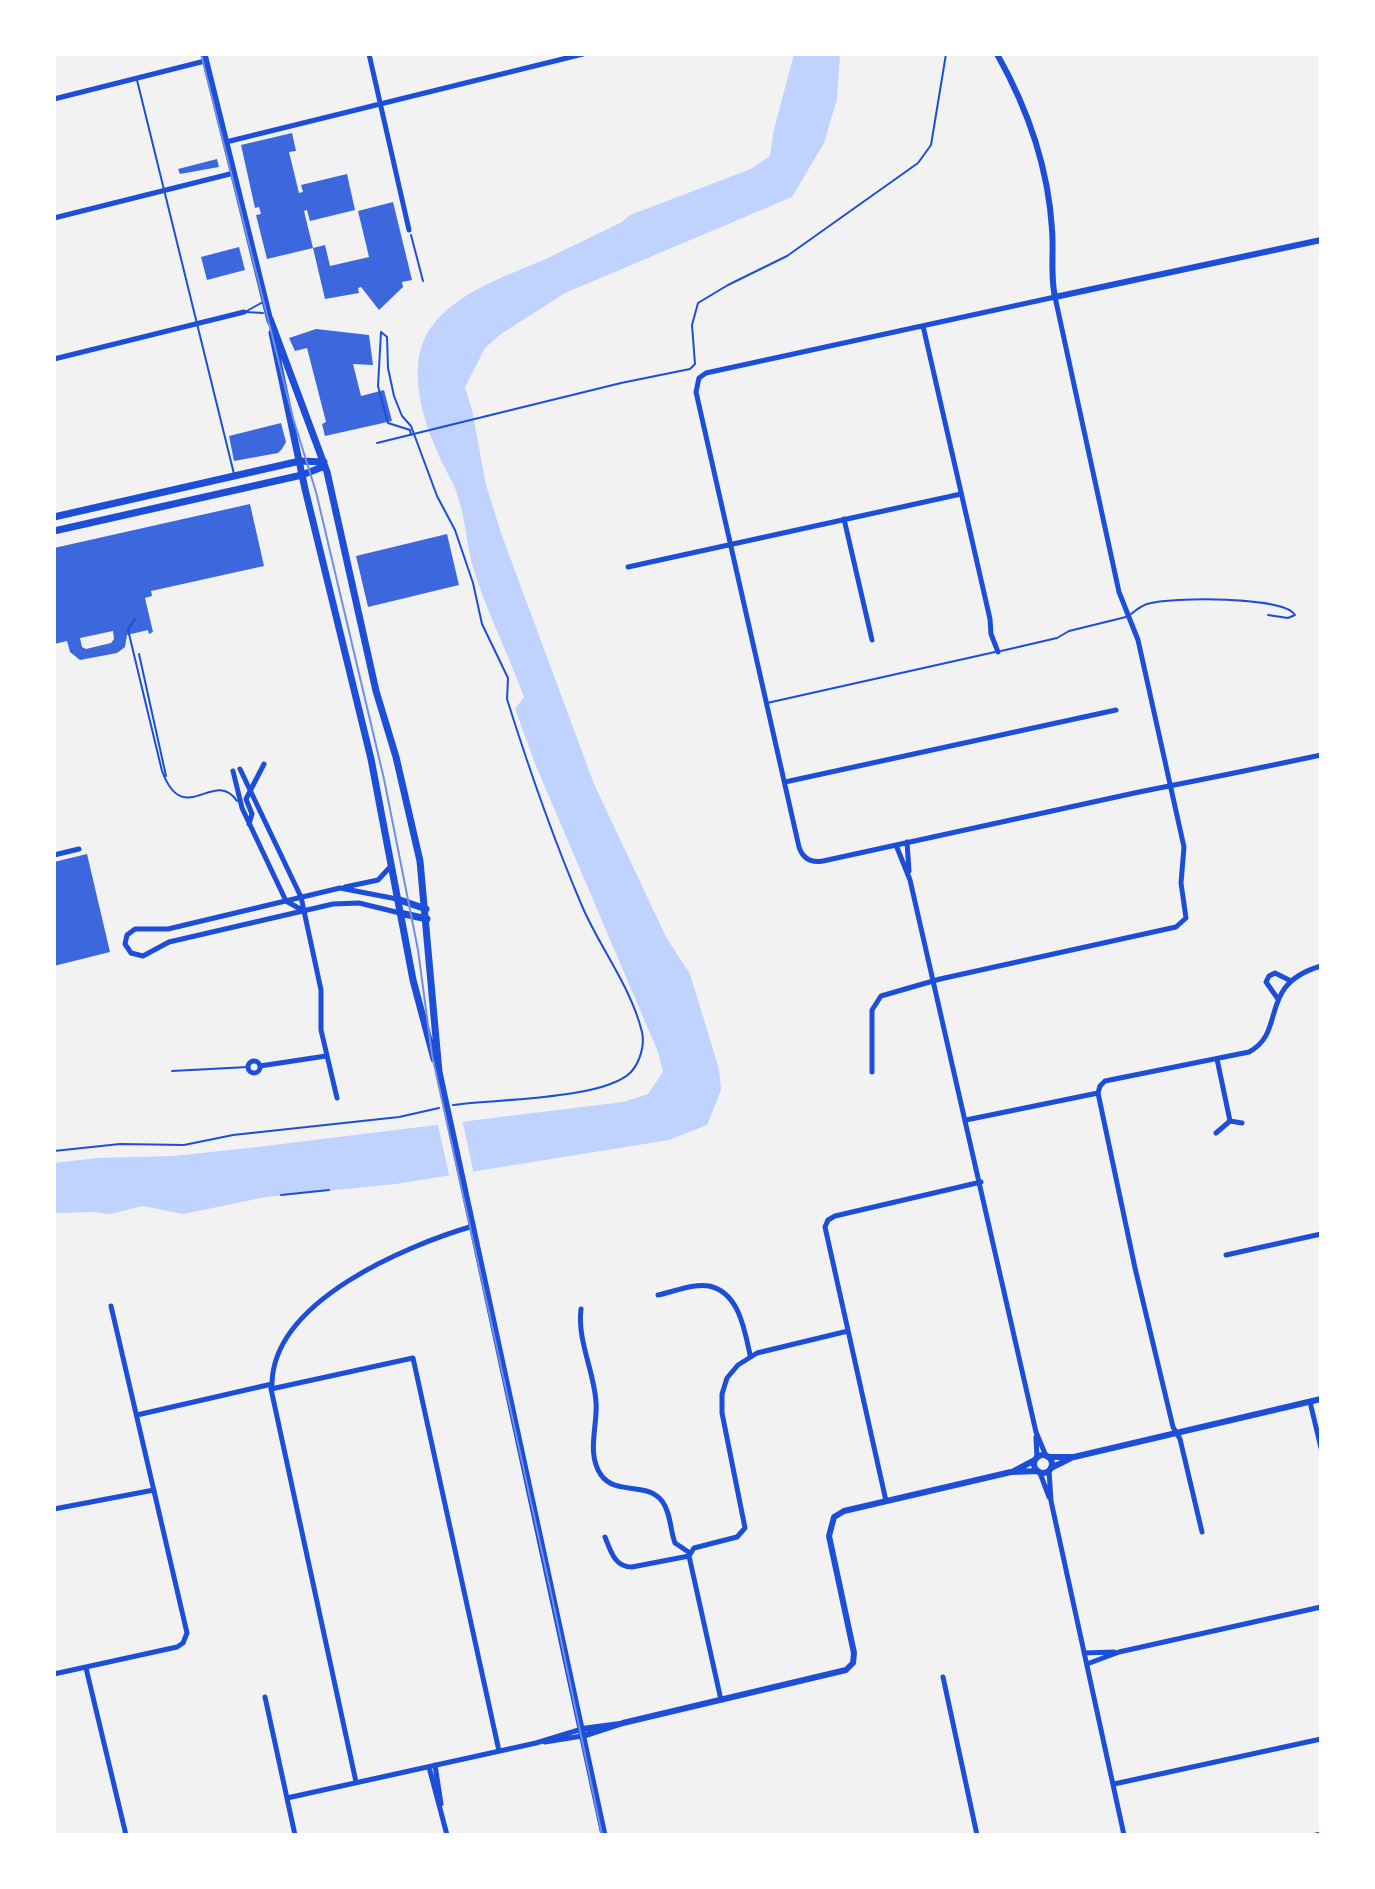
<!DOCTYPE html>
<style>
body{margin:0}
#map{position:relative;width:1375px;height:1889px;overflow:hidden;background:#f2f2f2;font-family:Commissioner,sans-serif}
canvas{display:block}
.frame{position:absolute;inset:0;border:56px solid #fff;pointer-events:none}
</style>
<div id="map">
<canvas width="1375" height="1889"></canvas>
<div class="frame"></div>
</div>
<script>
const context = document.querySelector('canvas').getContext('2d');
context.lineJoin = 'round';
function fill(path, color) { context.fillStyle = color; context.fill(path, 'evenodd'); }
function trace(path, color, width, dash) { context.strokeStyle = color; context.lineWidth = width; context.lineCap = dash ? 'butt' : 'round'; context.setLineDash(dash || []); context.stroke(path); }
fill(new Path2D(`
 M 794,54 L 840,54 L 837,99 L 824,143 L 792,197 L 565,293 L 501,334 L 485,348 L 465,387 L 472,410 L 486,485 L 501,533 L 594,784 L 666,937 L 690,974 L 719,1069 L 721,1090 L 707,1125 L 669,1140 L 396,1184 L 266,1197 L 183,1214 L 143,1206 L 110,1214 L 94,1212 L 54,1213 L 54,1163 L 97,1158 L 174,1156 L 257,1147 L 623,1102 L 648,1094 L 663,1072 L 658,1052 L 536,766 L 515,709 L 524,697 C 509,656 489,616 475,574 C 466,547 466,517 456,491 C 453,482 447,473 443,464 C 424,424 403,365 432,326 C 460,289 511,275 552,256 C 575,245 599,233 622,222 L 630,215 L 751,169 L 770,156 L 774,129 Z`), '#bfd3fe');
fill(new Path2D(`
 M 462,1118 L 474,1175 L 450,1179 L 437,1121 Z`), '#f2f2f2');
fill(new Path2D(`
 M 292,133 L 296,151 L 289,152 L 299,193 L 303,192 L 301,185 L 347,174 L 355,210 L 310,221 L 307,210 L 304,211 L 313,248 L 267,259 L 256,215 L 261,214 L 259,207 L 255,208 L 241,145 Z
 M 217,159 L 219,167 L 180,174 L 178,169 Z
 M 393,202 L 412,280 L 402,282 L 403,287 L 379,310 L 361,287 L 358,288 L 359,293 L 325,299 L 313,248 L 325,245 L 330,266 L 369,257 L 358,211 Z
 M 239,247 L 245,270 L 207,280 L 201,257 Z
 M 316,329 L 369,335 L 373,365 L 353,364 L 361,396 L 384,390 L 392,421 L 325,436 L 322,424 L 326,422 L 307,348 L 295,351 L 289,338 Z
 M 281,423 L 286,442 L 282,449 L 278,453 L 234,461 L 229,436 Z
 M 250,504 L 264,566 L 151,591 L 152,596 L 145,598 L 153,632 L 149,634 L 148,630 L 127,635 L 125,647 L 117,653 L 80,660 L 70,652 L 67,641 L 54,644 L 54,548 ZM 113,631 L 114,639 L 111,643 L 86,649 L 82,647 L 80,638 Z
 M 447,534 L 459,585 L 368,607 L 356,556 Z
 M 87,854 L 110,952 L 54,966 L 54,862 Z`), '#3d67dc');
trace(new Path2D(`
 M 411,235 L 423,281
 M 411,435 L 410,430 L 388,423 L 378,386 L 381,332 L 387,337 L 388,368 L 394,396 L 402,416 L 411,426 L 437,496 L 455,530 L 473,583 L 482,624 L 508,678 L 507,699 C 529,769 553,838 582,906 C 600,948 631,987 642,1032 C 645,1045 640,1062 631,1072 C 604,1100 493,1099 453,1105
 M 377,443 L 621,383 L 690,369 L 695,364 L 692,325 L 698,303 L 728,285 L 787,256 L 918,163 L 931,145 L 946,54
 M 54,1151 L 120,1144 L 184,1145 L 233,1135 L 399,1117 L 439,1108
 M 281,1195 L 329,1190`), '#1d4ed8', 2);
trace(new Path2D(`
 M 137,80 L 234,474
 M 245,312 L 263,302
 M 246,312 L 263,313
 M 1131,614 C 1136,610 1141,606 1147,604 C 1171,597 1284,596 1295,615 L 1288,618 L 1268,615
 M 135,619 L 128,629 L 129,634 L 162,771 C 184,830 214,767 237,801
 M 1001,651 L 1057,638 L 1069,631 L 1126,617
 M 139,654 L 166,776
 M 767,703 L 995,652
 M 172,1071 L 248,1067`), '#1d4ed8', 2);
trace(new Path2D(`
 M 369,54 L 409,230
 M 54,99 L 205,61
 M 226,142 L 583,54
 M 54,218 L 234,173
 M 923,326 L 990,619 L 991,634 L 998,652
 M 54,359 L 244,312
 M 844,519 L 872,640
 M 628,567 L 961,494
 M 240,769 L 301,897 L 321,990 L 321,1030 L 337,1098
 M 233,771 L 242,808 L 286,901 L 302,910
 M 785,782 L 1116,710
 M 249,824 L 252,814 L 246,799 L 264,764
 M 907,842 L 909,871
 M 896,845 L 910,880 L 1036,1432 L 1046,1456
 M 54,855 L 79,849
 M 345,887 L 378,880 L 391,866
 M 397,899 L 340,888 L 168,929 L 135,929 L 127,935 L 125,944 L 131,953 L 143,956 L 169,942 L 333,904 L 359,903 L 400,913
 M 1278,999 L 1266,982 L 1269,976 L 1275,973 L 1291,981
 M 1217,1059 L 1230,1121
 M248 1067a6 6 0 1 1 12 0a6 6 0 1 1-12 0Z
 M 260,1066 L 326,1056
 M 872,1072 L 872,1010 L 881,996 L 940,979 L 1176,927 L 1186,918 L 1181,883 L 1184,847 L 1138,640 L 1119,592 L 1055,297 L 706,373 L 699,378 L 696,392 L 799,847 C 803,859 811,863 823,861 L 1139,792 C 1200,780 1260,768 1321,755
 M 1098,1093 L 1135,1268 L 1173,1427 L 1180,1439 L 1202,1532
 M 966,1120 L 1098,1093 L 1100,1086 L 1105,1081 L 1249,1052 C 1288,1031 1256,985 1321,966
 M 1216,1133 L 1230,1121 L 1242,1123
 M 1226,1255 L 1321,1234
 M 658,1295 C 673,1292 694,1283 709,1286 C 739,1292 745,1331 750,1355
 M 581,1309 C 577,1340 594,1371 596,1402 C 598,1425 586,1453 601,1475 C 616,1496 647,1481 662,1501 C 671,1513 670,1530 675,1543 L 690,1553
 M 272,1383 C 274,1301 405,1246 473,1226
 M 271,1389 L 413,1358 L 499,1751
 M 271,1389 L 356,1782
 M 1310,1402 L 1321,1448
 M 137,1415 L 272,1384
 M 1036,1437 L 1037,1458
 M 1049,1471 L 1051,1501 L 1124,1835
 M 1040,1473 L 1049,1497
 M 886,1501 L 825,1227 L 828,1220 L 835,1216 L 981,1182
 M 54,1509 L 154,1490
 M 605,1537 C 611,1552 615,1567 632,1567 L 689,1556
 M 1084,1653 L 1114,1652
 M 1087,1664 L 1119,1652 L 1321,1607
 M 86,1668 L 126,1835
 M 54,1674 L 177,1647 L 183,1643 L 187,1633 L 111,1306
 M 943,1677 L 977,1835
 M 265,1697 L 295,1835
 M 721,1700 L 689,1556 L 694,1548 L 737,1537 L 745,1528 L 722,1413 L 722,1394 L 727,1378 L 738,1365 L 757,1353 L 848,1331
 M 545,1742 L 582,1736
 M 435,1765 L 441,1804
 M 429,1767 L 447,1835
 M 1114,1784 L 1321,1739
 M 287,1798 L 536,1743 L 582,1729
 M 1316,1835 L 1321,1834`), '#1d4ed8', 5);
trace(new Path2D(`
 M 997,54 C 1028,109 1048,166 1052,229 C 1054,252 1050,275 1055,297 L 1321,240
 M1034 1464a9 9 0 1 1 18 0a9 9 0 1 1-18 0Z
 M 1048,1457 L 1074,1457 L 1321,1399
 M 1051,1468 L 1071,1458
 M 1014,1471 L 1035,1460
 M 582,1729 L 620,1724
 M 583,1736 L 623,1723 L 846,1670 L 853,1663 L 854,1653 L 829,1536 L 834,1517 L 844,1511 L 1011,1472 L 1038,1471`), '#1d4ed8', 6);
trace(new Path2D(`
 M 54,517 L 300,461
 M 54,531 L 302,475`), '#1d4ed8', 7);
trace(new Path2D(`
 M 204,54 L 270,321
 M 270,319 L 327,472 L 376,691 L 396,757 L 420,861 L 439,1072 L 604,1835
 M 272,333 L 305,489 L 371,759 L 413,980 L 434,1059
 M 300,461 L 324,462
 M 302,475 L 325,466
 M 397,899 L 426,909
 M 400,913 L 427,919`), '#1d4ed8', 7);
trace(new Path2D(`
 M 201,54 L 293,418 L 316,492 L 384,779 L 418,950 L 432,1055 L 550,1588 L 602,1835`), '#7290e2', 2);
</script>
